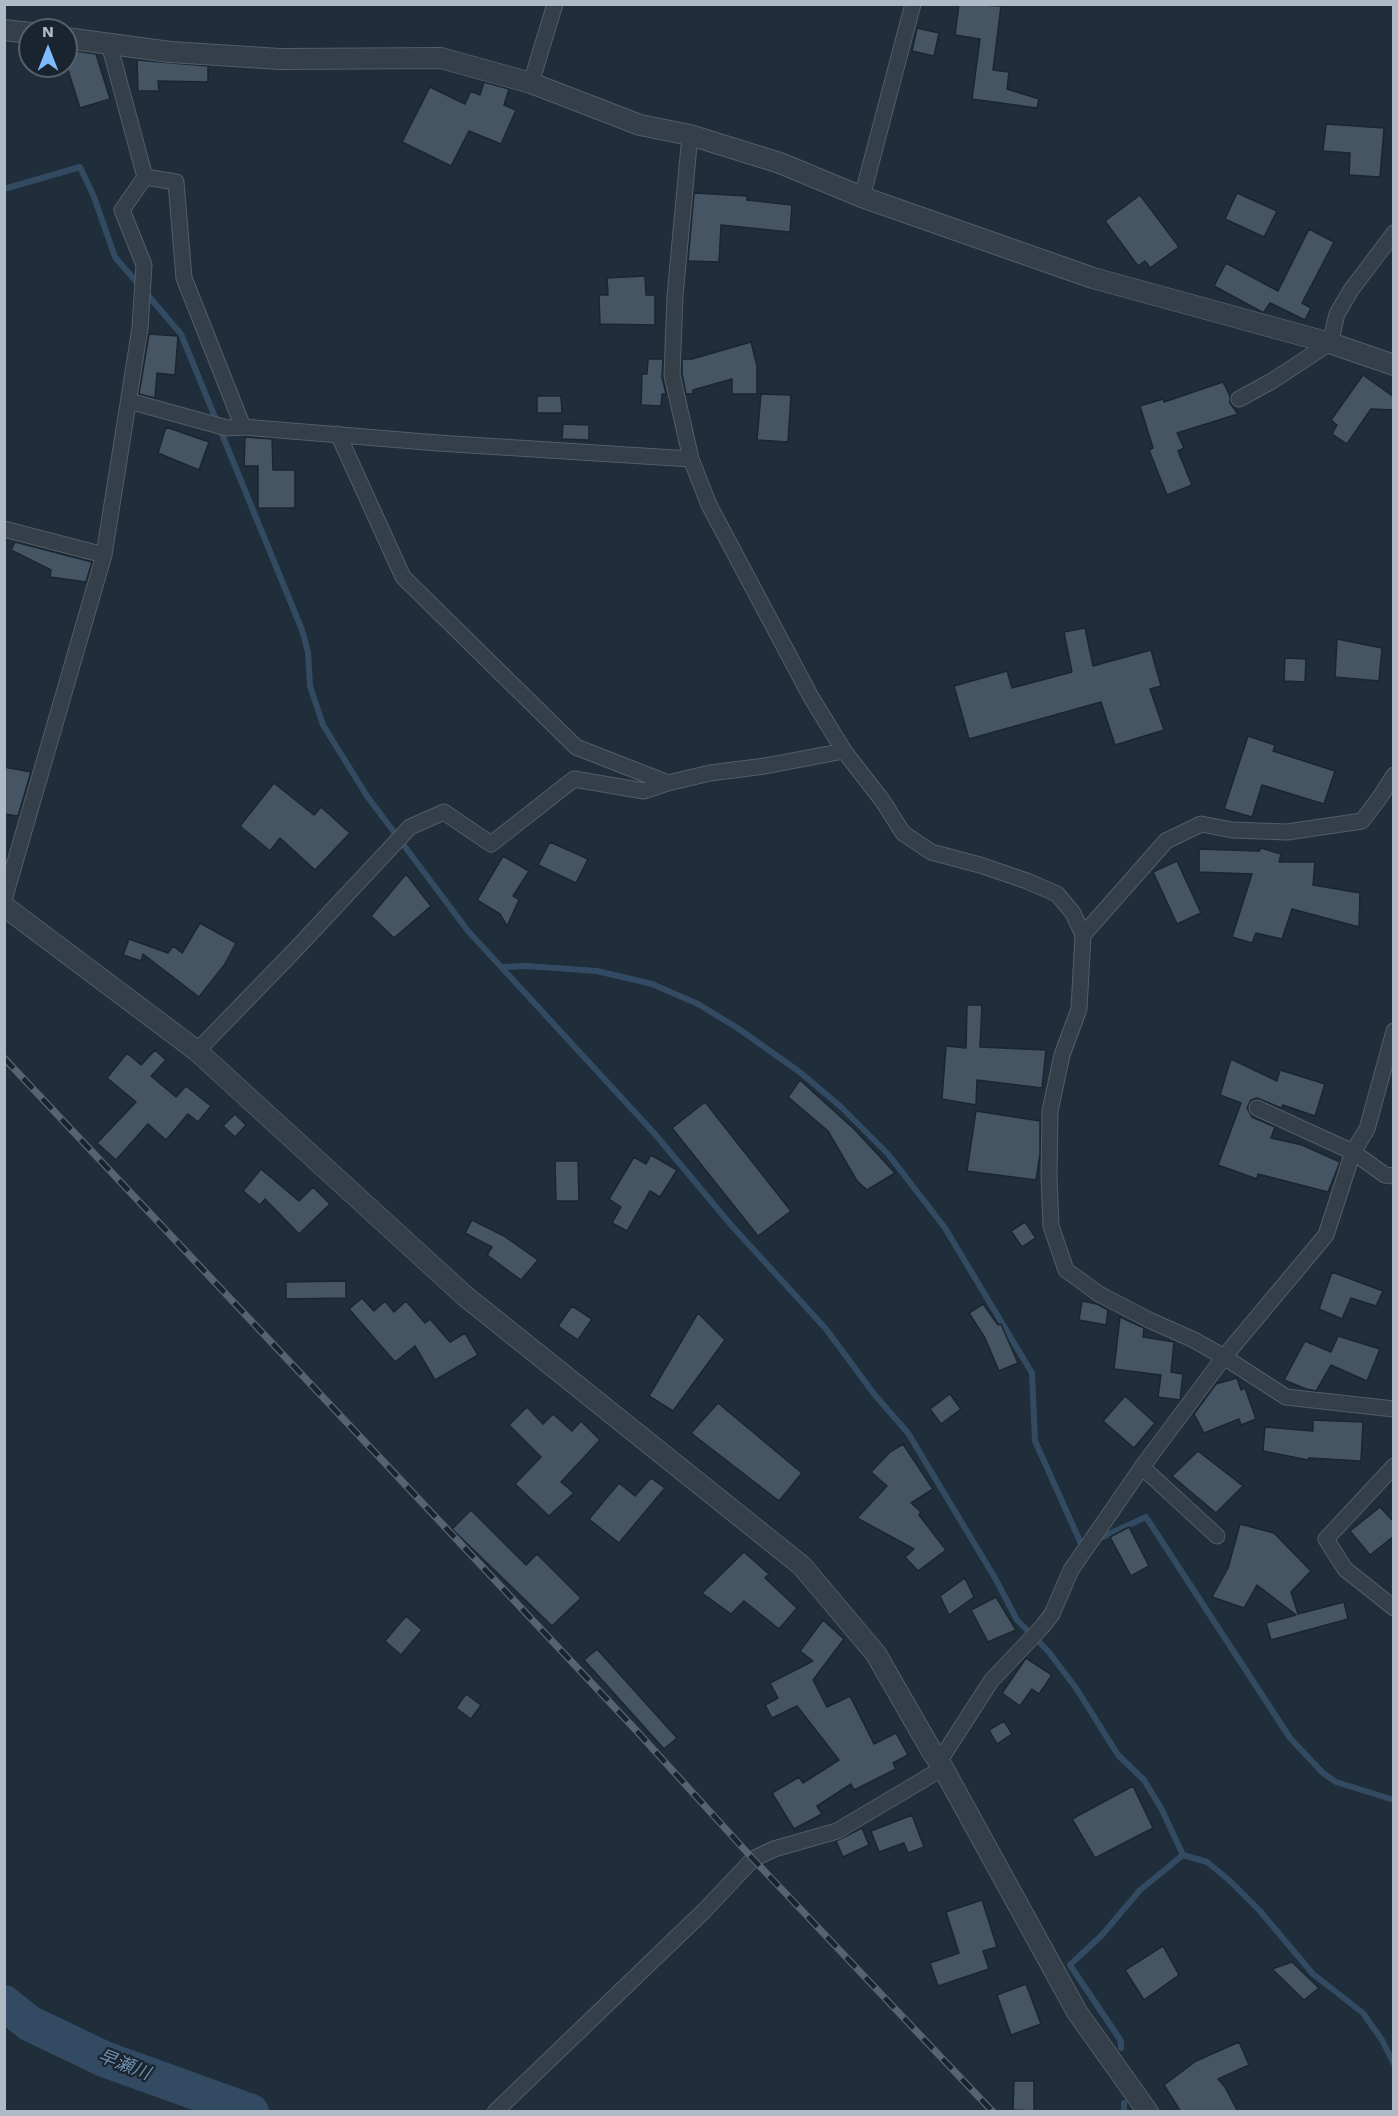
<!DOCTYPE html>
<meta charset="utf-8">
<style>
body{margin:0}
#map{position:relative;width:1398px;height:2116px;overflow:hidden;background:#202d3a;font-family:"Work Sans",sans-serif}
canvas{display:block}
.frame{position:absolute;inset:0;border:6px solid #afbac7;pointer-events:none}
.north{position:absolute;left:18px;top:18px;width:60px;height:60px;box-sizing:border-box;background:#19242f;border:2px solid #55606c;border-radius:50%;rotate:0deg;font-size:16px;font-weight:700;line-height:24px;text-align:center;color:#afbac7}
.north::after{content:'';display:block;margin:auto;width:21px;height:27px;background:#7ebafc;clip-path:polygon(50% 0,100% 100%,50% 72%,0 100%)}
</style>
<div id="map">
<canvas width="1398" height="2116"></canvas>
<div class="frame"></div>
<div class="north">N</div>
</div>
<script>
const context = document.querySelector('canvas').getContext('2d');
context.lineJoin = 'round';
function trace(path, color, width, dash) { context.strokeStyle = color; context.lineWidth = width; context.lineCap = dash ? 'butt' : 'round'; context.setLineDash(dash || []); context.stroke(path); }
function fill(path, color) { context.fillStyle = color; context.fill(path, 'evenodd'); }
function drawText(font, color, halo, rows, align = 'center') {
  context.font = font + ' "Work Sans","Noto Sans JP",sans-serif'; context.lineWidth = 4.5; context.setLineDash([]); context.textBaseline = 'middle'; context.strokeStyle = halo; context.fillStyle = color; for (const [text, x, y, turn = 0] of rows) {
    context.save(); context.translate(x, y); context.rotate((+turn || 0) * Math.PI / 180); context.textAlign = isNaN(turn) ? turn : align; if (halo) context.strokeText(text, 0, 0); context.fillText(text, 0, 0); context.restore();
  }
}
trace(new Path2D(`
 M 4,189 L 80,167 L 94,197 L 115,257 L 181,334 L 302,630 L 308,652 L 310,686 L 323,725 L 367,796 L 468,931 L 654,1133 L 732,1226 L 826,1329 L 874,1394 L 908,1433 L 995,1578 L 1017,1620 L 1048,1651 L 1076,1688 L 1118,1755 L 1144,1780 L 1161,1808 L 1183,1855 L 1207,1862 L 1229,1880 L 1260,1911 L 1313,1974 L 1363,2013 L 1382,2040 L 1394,2064
 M 502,967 L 527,966 L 597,971 L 652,984 L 698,1004 L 739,1029 L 801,1073 L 840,1106 L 888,1154 L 945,1228 L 1032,1373 L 1035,1441 L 1082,1546 L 1084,1545
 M 1096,1540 L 1146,1517 L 1290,1738 L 1323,1773 L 1336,1782 L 1394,1800
 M 1121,2048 L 1121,2041 L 1070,1965 L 1102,1935 L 1140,1890 L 1183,1855
 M 1124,2103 L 1124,2112`), '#334b62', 6);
trace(new Path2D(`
 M 4,2003 L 29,2023 L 104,2059 L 251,2112`), '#334b62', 36);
const building = new Path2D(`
 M 959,4 L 1001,6 L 993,70 L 1009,72 L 1007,89 L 1039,99 L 1037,108 L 972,99 L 980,39 L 955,35 Z
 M 917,28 L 939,33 L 934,56 L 912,51 Z
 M 76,51 L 96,54 L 110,99 L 80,108 L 66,64 L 66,55 Z
 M 137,60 L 208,66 L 208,82 L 158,81 L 159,91 L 138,91 Z
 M 484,82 L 509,89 L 504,105 L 516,110 L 501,144 L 469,131 L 451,166 L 402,142 L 430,87 L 465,104 L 471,91 L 480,95 Z
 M 1326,124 L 1384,128 L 1380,177 L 1349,175 L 1350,153 L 1323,151 Z
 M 694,193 L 747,196 L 747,200 L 792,205 L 790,232 L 721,225 L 719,262 L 688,261 Z
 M 1237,193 L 1277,211 L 1264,237 L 1225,219 Z
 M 1140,195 L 1179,247 L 1150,268 L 1145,261 L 1138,266 L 1105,221 Z
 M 1309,229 L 1334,242 L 1302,303 L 1311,308 L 1305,320 L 1270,303 L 1264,312 L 1262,312 L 1214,286 L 1226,263 L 1278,291 Z
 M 645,276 L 646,295 L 655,295 L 655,325 L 600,324 L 599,295 L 608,295 L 607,278 Z
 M 149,334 L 178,336 L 175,375 L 157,373 L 155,398 L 139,394 Z
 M 751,342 L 757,366 L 757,394 L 732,394 L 732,379 L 693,390 L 693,394 L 686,394 L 682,374 L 682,359 L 692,359 Z
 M 648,359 L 663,359 L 662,377 L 666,394 L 662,394 L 661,406 L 641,405 L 642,374 L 647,374 Z
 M 1363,375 L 1394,397 L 1394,410 L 1371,409 L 1347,444 L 1332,434 L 1337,425 L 1331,420 Z
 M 1223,382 L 1230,396 L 1230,403 L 1238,414 L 1177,433 L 1184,448 L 1178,451 L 1192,485 L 1167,495 L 1149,450 L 1153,448 L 1140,406 L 1163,399 L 1164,402 Z
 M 761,394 L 791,395 L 788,442 L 757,440 Z
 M 537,396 L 561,396 L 562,413 L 537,413 Z
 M 563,424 L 589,425 L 589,440 L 562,439 Z
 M 166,427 L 209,442 L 199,470 L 158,453 Z
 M 245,437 L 272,439 L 273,470 L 295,470 L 295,508 L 258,508 L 258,466 L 244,466 Z
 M 15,542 L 92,562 L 86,582 L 50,577 L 51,570 L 11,550 Z
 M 1085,628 L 1093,666 L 1151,650 L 1161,686 L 1150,689 L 1164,730 L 1115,745 L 1101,702 L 969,739 L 954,686 L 1007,671 L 1012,688 L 1072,672 L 1064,632 Z
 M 1337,639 L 1382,648 L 1379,681 L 1335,677 Z
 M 1285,658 L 1306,659 L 1305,682 L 1284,681 Z
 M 1248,736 L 1275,745 L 1273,751 L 1335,771 L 1324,804 L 1262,785 L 1252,817 L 1224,809 Z
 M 4,767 L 31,772 L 18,816 L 4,814 Z
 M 274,783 L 314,815 L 321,807 L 350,833 L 315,870 L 280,838 L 270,851 L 240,826 Z
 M 550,842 L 588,859 L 576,883 L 538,865 Z
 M 1261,848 L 1281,854 L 1279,862 L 1315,862 L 1313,885 L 1360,893 L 1359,927 L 1292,909 L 1282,939 L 1256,933 L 1252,943 L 1232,937 L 1252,874 L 1199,872 L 1199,849 L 1259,851 Z
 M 503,856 L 529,871 L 513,896 L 519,900 L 507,926 L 500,914 L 477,900 Z
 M 1177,861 L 1201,913 L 1177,924 L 1153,872 Z
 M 406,874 L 431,906 L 394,938 L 371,916 Z
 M 200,923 L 236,943 L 225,964 L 199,997 L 143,954 L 141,961 L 123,955 L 129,939 L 168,953 L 173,946 L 182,953 Z
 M 967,1005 L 982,1005 L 980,1047 L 1046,1050 L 1042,1088 L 977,1080 L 976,1105 L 942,1099 L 946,1046 L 966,1048 Z
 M 155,1050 L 166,1060 L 151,1076 L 176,1097 L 186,1086 L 211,1106 L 198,1122 L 188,1114 L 166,1140 L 148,1124 L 116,1160 L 97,1143 L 136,1102 L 107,1078 L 127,1053 L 141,1065 Z
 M 1231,1059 L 1277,1081 L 1280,1070 L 1325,1084 L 1315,1116 L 1283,1105 L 1281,1108 L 1257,1098 L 1251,1100 L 1247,1108 L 1252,1117 L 1275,1127 L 1271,1138 L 1302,1145 L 1340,1162 L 1328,1192 L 1258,1174 L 1257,1179 L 1218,1165 L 1241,1103 L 1220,1095 Z
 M 800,1080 L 854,1129 L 895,1173 L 867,1190 L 857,1181 L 828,1131 L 788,1097 Z
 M 705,1102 L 791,1211 L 758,1236 L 672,1128 Z
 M 976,1111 L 1040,1121 L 1040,1154 L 1036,1180 L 967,1171 Z
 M 235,1114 L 246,1125 L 235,1137 L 223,1126 Z
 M 651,1155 L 677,1170 L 660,1197 L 650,1191 L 627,1231 L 612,1223 L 621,1207 L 609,1199 L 634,1157 L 646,1164 Z
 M 555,1161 L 578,1161 L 579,1201 L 556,1201 Z
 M 261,1169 L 299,1201 L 313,1187 L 330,1204 L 299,1234 L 265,1199 L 260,1205 L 243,1191 Z
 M 472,1220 L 504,1236 L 538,1260 L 521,1280 L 487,1255 L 492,1247 L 465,1233 Z
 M 1025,1222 L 1036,1238 L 1022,1247 L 1011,1231 Z
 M 1332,1272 L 1383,1291 L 1376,1306 L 1351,1298 L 1342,1319 L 1319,1309 Z
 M 346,1281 L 346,1298 L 286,1299 L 286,1282 Z
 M 362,1298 L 374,1311 L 385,1301 L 394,1312 L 406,1301 L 425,1323 L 430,1319 L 450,1342 L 465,1333 L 478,1355 L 435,1380 L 415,1346 L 395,1362 L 349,1309 Z
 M 1082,1301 L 1097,1304 L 1108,1310 L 1106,1325 L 1079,1320 Z
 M 983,1304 L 998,1325 L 1001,1324 L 1018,1363 L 999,1371 L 985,1338 L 969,1313 Z
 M 572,1306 L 592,1319 L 578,1340 L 558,1326 Z
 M 698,1313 L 725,1340 L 673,1411 L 649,1396 Z
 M 1120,1317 L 1144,1328 L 1143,1337 L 1174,1342 L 1171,1372 L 1183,1374 L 1180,1400 L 1158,1397 L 1161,1375 L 1114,1369 Z
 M 1338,1336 L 1380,1349 L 1367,1381 L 1331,1365 L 1316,1391 L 1306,1389 L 1284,1380 L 1305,1341 L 1331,1352 Z
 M 1237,1378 L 1241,1390 L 1245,1388 L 1256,1419 L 1241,1425 L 1239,1419 L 1204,1433 L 1194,1414 L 1216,1384 Z
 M 950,1394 L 961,1409 L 941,1424 L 930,1409 Z
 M 1125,1396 L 1155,1423 L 1134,1448 L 1103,1421 Z
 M 718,1403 L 802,1473 L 779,1501 L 691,1433 Z
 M 527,1407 L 543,1424 L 553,1414 L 572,1431 L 581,1421 L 600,1440 L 561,1482 L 574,1493 L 549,1516 L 515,1484 L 541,1457 L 509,1425 Z
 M 1313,1420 L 1363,1422 L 1361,1461 L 1309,1458 L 1308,1460 L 1263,1451 L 1265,1427 L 1313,1431 Z
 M 903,1444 L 933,1489 L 911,1503 L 921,1512 L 919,1515 L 946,1550 L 918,1571 L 905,1557 L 914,1549 L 857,1518 L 887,1486 L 871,1472 L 890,1452 Z
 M 1198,1451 L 1243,1486 L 1216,1513 L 1172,1476 Z
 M 651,1478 L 665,1488 L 619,1543 L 589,1519 L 619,1483 L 635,1496 Z
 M 1380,1507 L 1394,1522 L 1394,1536 L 1370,1555 L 1350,1531 Z
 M 471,1510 L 526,1565 L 537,1554 L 581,1598 L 552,1626 L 452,1529 Z
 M 1240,1524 L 1274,1533 L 1311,1571 L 1291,1592 L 1298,1614 L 1344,1602 L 1348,1619 L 1271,1640 L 1266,1623 L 1296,1615 L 1257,1585 L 1244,1608 L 1212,1597 L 1228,1568 Z
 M 1129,1527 L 1149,1566 L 1131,1576 L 1110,1537 Z
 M 744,1552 L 769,1574 L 765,1578 L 797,1608 L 779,1629 L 744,1601 L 731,1614 L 702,1593 Z
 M 965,1578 L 974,1597 L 949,1615 L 940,1596 Z
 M 996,1597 L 1016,1630 L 988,1642 L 971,1610 Z
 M 406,1616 L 422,1630 L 401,1655 L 385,1641 Z
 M 823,1620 L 844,1639 L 813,1680 L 827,1707 L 850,1696 L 874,1744 L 896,1733 L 908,1755 L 893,1763 L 896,1769 L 854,1790 L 851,1784 L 817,1806 L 822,1814 L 794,1829 L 772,1793 L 799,1777 L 803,1783 L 839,1760 L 797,1706 L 772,1718 L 765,1705 L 778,1698 L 770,1683 L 813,1661 L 800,1651 Z
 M 597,1649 L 677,1738 L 664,1749 L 584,1660 Z
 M 1026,1658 L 1052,1675 L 1039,1694 L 1032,1689 L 1020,1706 L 1002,1693 Z
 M 466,1694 L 481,1705 L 471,1719 L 456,1708 Z
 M 1004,1721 L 1012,1734 L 997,1744 L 989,1730 Z
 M 1133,1786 L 1153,1828 L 1095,1858 L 1072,1819 Z
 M 912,1815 L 924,1847 L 908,1853 L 904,1843 L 879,1852 L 871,1831 Z
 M 862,1828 L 869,1845 L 843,1857 L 836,1841 Z
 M 982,1900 L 997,1947 L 983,1951 L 989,1969 L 938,1986 L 930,1963 L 959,1953 L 946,1912 Z
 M 1163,1946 L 1179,1975 L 1144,2000 L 1125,1970 Z
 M 1292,1962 L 1319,1988 L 1304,2000 L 1272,1969 Z
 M 1026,1984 L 1041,2024 L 1011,2035 L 997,1995 Z
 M 1239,2042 L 1249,2065 L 1218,2079 L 1225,2087 L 1238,2112 L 1181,2112 L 1164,2085 L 1196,2061 Z
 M 1014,2081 L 1034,2081 L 1034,2111 L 1013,2110 Z`);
fill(building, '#465564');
trace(building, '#1b2631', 1.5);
const minor = new Path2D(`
 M 531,83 L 555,4
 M 690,135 L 675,296 L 672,375 L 691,459 L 709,505 L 811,697 L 844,751 L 882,800 L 903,833 L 931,852 L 980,865 L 1027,881 L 1057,894 L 1073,913 L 1083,935 L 1079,1009 L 1062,1055 L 1050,1111 L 1049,1176 L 1051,1226 L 1066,1270 L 1099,1294 L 1149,1320 L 1194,1340 L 1224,1357 L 1286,1397 L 1394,1409
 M 145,177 L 176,182 L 184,278 L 243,427
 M 862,197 L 913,4
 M 1239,399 L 1272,381 L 1330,343 L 1337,314 L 1351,290 L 1394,233
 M 129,401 L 227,428 L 243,427 L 438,443 L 691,459
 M 338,434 L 403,577 L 576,747 L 668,783
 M 4,529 L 104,555
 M 4,900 L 104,555 L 140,328 L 144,265 L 122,210 L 145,177 L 109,44
 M 1083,935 L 1166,841 L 1201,824 L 1232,830 L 1287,832 L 1362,821 L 1380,797 L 1394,775
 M 197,1051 L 296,949 L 410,827 L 444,812 L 491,844 L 574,779 L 644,791 L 668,783 L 710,773 L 765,766 L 844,751
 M 1257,1108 L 1353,1152 L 1385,1175 L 1394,1176
 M 1394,1466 L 1326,1539 L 1345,1569 L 1394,1608
 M 1142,1467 L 1217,1536
 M 939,1762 L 991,1681 L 1042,1627 L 1052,1614 L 1071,1570 L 1142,1467 L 1224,1357 L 1326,1235 L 1353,1152 L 1367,1129 L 1394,1031
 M 495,2112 L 704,1911 L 753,1859 L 774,1849 L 837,1831 L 943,1768`);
const tertiary = new Path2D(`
 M 4,30 L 30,33
 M 66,38 L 170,52 L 280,59 L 441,58 L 531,83 L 640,125 L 690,135 L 780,163 L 862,197 L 1093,278 L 1330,343 L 1394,365
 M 4,906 L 197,1051 L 465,1296 L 802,1566 L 876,1654 L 931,1750 L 943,1768 L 1077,2012 L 1148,2112`);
trace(minor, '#525d68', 17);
trace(tertiary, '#525d68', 22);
trace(minor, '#343f4a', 15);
trace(tertiary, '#343f4a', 20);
const rail = new Path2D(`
 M 4,1058 L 633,1727 L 753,1859 L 993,2112`);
trace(rail, '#566472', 7);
trace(rail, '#19242f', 4.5, [14]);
drawText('italic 18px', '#6e8eab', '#19242f', [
 ["早瀬川",124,2065,21]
]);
</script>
